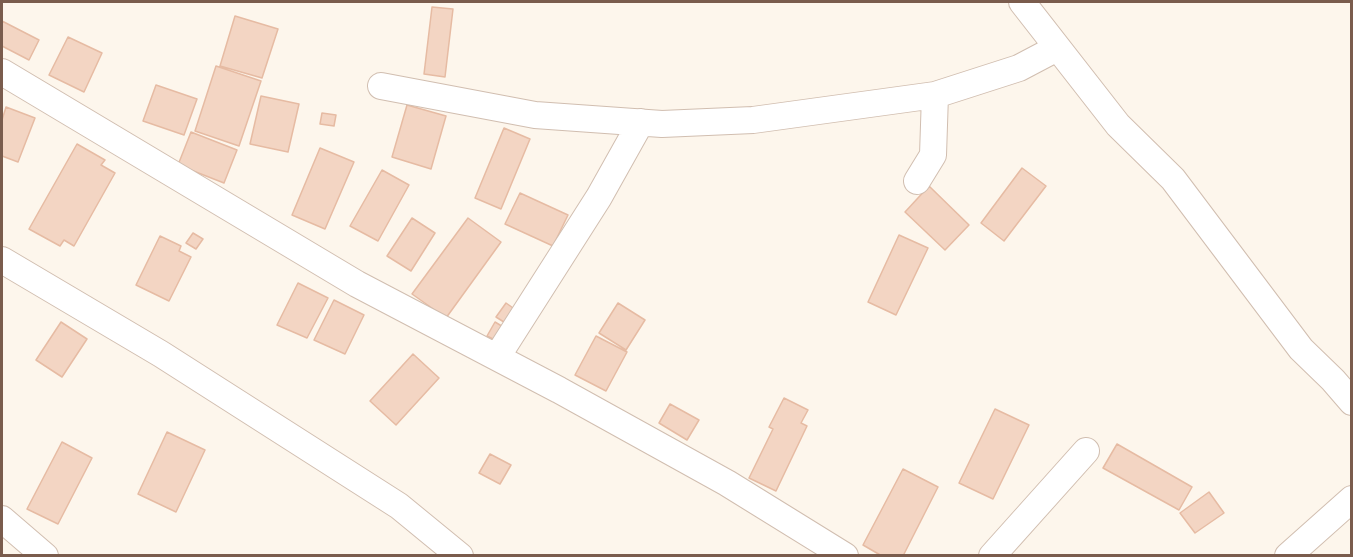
<!DOCTYPE html>
<style>
body{margin:0}
#map{position:relative;width:1353px;height:557px;overflow:hidden;background:#fdf6ec;font-family:Arial,sans-serif}
canvas{display:block}
.frame{position:absolute;inset:0;border:3px solid #7a5c4d;pointer-events:none}
</style>
<div id="map">
<canvas width="1353" height="557"></canvas>
<div class="frame"></div>
</div>
<script>
const context = document.querySelector('canvas').getContext('2d');
context.lineJoin = 'round';
function fill(path, color) { context.fillStyle = color; context.fill(path, 'evenodd'); }
function trace(path, color, width, dash) { context.strokeStyle = color; context.lineWidth = width; context.lineCap = dash ? 'butt' : 'round'; context.setLineDash(dash || []); context.stroke(path); }
const building = new Path2D(`
 M 432,7 L 453,9 L 445,77 L 424,74 Z
 M 235,16 L 278,29 L 262,78 L 220,66 Z
 M 2,21 L 39,40 L 29,60 L 2,46 Z
 M 68,37 L 102,53 L 84,92 L 49,75 Z
 M 216,66 L 261,81 L 239,146 L 195,131 Z
 M 156,85 L 197,99 L 184,135 L 143,121 Z
 M 261,96 L 299,104 L 288,152 L 250,144 Z
 M 407,105 L 446,116 L 431,169 L 392,157 Z
 M 6,107 L 35,118 L 18,162 L 2,156 L 2,120 Z
 M 322,113 L 336,115 L 334,126 L 320,124 Z
 M 504,128 L 530,139 L 501,209 L 475,198 Z
 M 191,132 L 237,150 L 224,183 L 178,165 Z
 M 77,144 L 105,160 L 101,165 L 115,173 L 74,246 L 64,240 L 60,246 L 29,229 Z
 M 320,148 L 354,162 L 325,229 L 292,215 Z
 M 1022,168 L 1046,186 L 1004,241 L 981,223 Z
 M 382,170 L 409,185 L 378,241 L 350,226 Z
 M 929,186 L 969,225 L 945,250 L 905,212 Z
 M 520,193 L 568,215 L 553,246 L 505,224 Z
 M 412,218 L 435,233 L 411,271 L 387,256 Z
 M 468,218 L 501,242 L 446,318 L 412,294 Z
 M 193,233 L 203,239 L 196,249 L 186,243 Z
 M 899,235 L 928,248 L 896,315 L 868,302 Z
 M 160,236 L 181,246 L 179,251 L 191,257 L 169,301 L 136,285 Z
 M 298,283 L 328,298 L 307,338 L 277,325 Z
 M 334,300 L 364,315 L 345,354 L 314,340 Z
 M 506,303 L 516,310 L 507,324 L 496,317 Z
 M 618,303 L 645,320 L 626,350 L 599,333 Z
 M 61,322 L 87,339 L 62,377 L 36,360 Z
 M 495,322 L 505,328 L 497,341 L 487,336 Z
 M 596,336 L 627,352 L 606,391 L 575,375 Z
 M 413,354 L 439,378 L 396,425 L 370,401 Z
 M 784,398 L 808,410 L 801,423 L 807,426 L 776,491 L 749,478 L 773,429 L 769,427 Z
 M 670,404 L 699,420 L 687,440 L 659,423 Z
 M 995,409 L 1029,425 L 993,499 L 959,483 Z
 M 167,432 L 205,450 L 176,512 L 138,494 Z
 M 62,442 L 92,458 L 58,524 L 27,509 Z
 M 1117,444 L 1192,487 L 1179,510 L 1103,468 Z
 M 490,454 L 511,465 L 500,484 L 479,473 Z
 M 903,469 L 938,487 L 903,556 L 882,556 L 863,545 Z
 M 1209,492 L 1224,513 L 1195,533 L 1180,513 Z`);
fill(building, '#f3d5c3');
trace(building, '#e6bba3', 1.5);
const minor = new Path2D(`
 M 1022,2 L 1118,125 L 1173,179 L 1301,349 L 1333,380 L 1352,402
 M 2,72 L 357,284 L 559,390 L 727,483 L 845,556
 M 381,86 L 535,115 L 662,124 L 753,120 L 935,95 L 1019,68 L 1057,48
 M 917,181 L 933,155 L 935,95
 M 2,260 L 161,354 L 399,506 L 460,556
 M 497,357 L 599,197 L 641,122
 M 2,519 L 45,556
 M 992,556 L 1086,451
 M 1288,556 L 1352,499`);
trace(minor, '#d1beb0', 28);
trace(minor, '#fff', 26);
</script>
